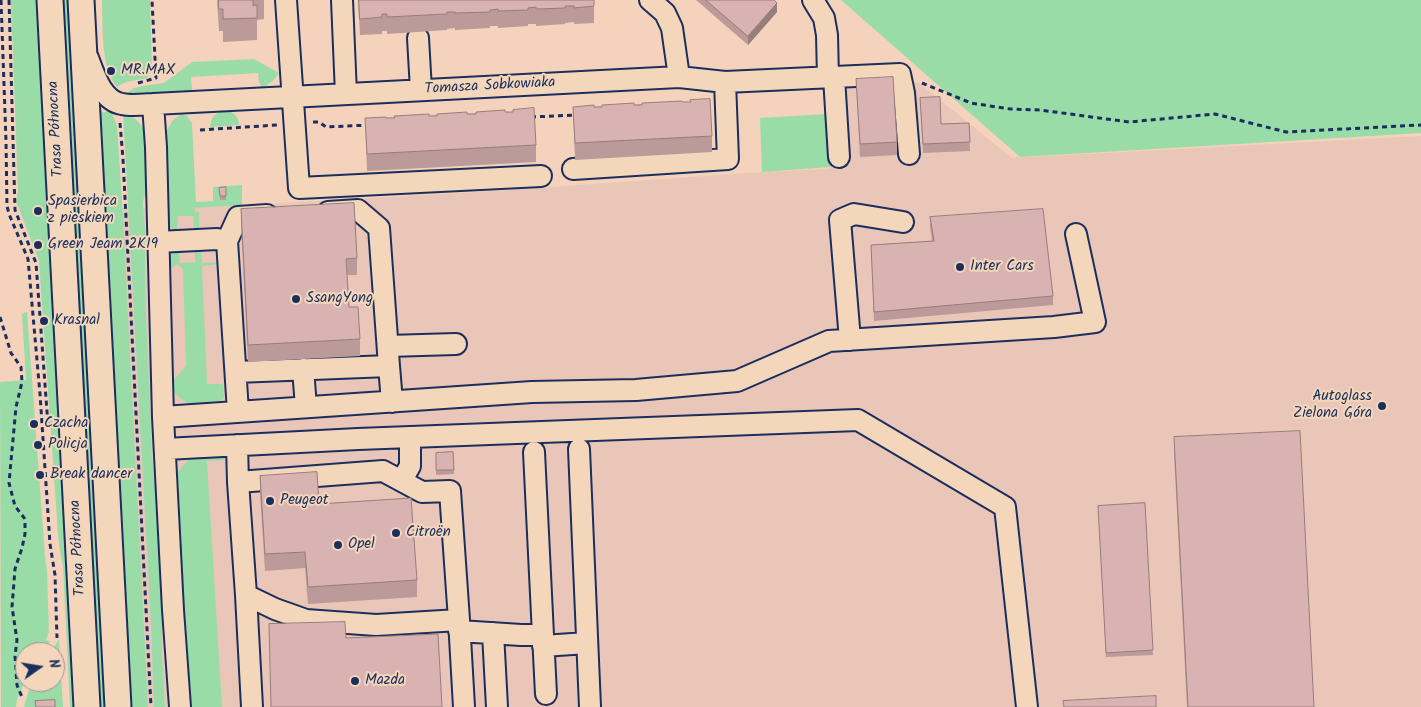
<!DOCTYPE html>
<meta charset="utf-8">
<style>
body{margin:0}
#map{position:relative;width:1421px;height:707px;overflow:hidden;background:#f5d2bc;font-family:Kalam,sans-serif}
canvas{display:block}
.north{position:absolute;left:15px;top:642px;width:50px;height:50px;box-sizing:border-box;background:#f4d7bb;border:1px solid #9d9496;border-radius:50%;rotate:77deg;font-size:14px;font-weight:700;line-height:20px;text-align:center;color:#1b2f5e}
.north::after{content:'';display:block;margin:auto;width:18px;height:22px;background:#1b2f5e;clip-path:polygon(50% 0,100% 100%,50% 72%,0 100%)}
</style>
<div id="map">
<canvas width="1421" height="707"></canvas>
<div class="north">N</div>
</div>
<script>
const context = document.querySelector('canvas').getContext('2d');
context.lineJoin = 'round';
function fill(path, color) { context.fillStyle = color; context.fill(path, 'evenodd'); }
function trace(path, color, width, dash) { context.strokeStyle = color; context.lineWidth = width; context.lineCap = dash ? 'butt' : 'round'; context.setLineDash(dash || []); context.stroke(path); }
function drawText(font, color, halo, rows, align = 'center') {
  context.font = font + ' Kalam,sans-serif'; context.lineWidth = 4; context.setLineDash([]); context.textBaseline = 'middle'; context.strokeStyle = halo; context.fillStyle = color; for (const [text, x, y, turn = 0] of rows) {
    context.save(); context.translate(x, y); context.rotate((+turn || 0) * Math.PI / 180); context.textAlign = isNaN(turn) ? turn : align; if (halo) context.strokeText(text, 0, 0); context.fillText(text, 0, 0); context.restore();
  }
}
fill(new Path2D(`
 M 918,82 L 1012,158 L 1421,136 L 1421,707 L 107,707 L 80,208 L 194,208 L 495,191 L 762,172 L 830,169 L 826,87 Z`), '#e9c6b7');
fill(new Path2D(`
 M 11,0 L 40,0 L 77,707 L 70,707 L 63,567 L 60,552 L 58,534 L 39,261 L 16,201 L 18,191 Z
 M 62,0 L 69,0 L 107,707 L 97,707 Z
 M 102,0 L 150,0 L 152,69 L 147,78 C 136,81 126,80 117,87 C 100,65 103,27 102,0 Z
 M 841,0 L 1421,0 L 1421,133 L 1020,157 Z
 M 254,59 L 279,73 L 273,81 L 262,88 L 259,82 L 258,73 L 191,77 L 192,89 L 189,94 L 132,96 L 127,94 L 128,92 L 134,88 L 143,86 L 164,83 L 192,62 Z
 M 227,110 C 234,113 239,117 239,125 L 210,127 C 211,116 217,111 227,110 Z
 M 111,111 L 117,126 L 123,217 L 148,707 L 128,707 L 98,113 Z
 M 123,113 C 156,122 150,163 151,190 L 144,197 L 143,204 L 145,231 L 145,287 L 152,457 L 155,485 L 163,514 L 167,590 L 162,625 L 162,654 L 165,707 L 154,707 L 151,624 Z
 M 181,114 L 187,116 L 192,123 L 196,202 L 213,201 L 213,187 L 242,185 L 242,205 L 194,208 L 195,212 L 199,212 L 199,230 L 194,230 L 193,216 L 178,216 L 177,230 C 171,229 168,225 166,220 L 164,135 L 173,120 Z
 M 827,114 L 830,167 L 762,172 L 760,118 Z
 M 195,247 L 201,247 L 202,263 L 221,262 L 221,264 L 202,266 L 207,384 L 223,384 L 224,398 L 219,403 C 211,404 202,406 194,405 C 183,403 172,393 171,383 L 186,366 L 183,269 L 177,264 L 169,270 L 168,259 C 170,254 174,250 179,251 L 180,263 L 195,262 Z
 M 27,312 L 45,556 L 47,571 L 49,632 L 46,640 L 50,642 L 44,652 L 25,652 L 25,682 L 17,699 L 16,707 L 1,707 L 0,382 L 26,380 L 22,314 Z
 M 222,454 L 225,460 L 207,461 L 222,707 L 187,707 L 175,478 C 189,453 195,455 222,454 Z
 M 59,639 L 63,707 L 24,707 L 28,693 L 33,682 L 55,682 L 55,652 L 51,652 Z`), '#99dca8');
const minor = new Path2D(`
 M 286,0 L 299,188 L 541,176
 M 342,0 L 346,94
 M 650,0 L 665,13 L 672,28 L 679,77
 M 813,0 L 824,18 L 827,35 L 828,78
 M 418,38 L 421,90
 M 88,58 C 94,74 102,101 122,104 C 126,105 130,105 134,105 L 679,77 L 725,82 L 900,74 L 904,93 L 909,154
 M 834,77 L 839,157
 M 153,104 L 156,147 L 163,417 L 173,610 L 180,707
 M 573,169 L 728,159 L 725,82
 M 328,212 L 358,210 L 379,228 L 389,366
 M 227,241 L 238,217 L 267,215
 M 158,242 L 217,239 L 227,241 L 238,412
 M 850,340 L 840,220 L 854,214 L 903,222
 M 388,346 L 456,344
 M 303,369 L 306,407
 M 236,372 L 389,366 L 392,402
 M 163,417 L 532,392 L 636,390 L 737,381 L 829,341 L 1054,327 L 1095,322 L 1076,234
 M 237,445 L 238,482 L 246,595 L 275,609 L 306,620 L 376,625 L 459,620 L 450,491 L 422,492 L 383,471 L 238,482
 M 165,449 L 358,439 L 858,420 L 1005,507 L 1027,707
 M 579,449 L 590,707
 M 402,480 L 410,466 L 410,437
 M 246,595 L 252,707
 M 459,620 L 464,707
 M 459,631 L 521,635 L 543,635 L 534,452
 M 493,633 L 497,707
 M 543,635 L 546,694
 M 543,646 L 587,643`);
const major = new Path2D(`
 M 50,0 L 87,707
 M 81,0 L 118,707`);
trace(minor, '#1b2f5e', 24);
trace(major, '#1b2f5e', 29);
trace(new Path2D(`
 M 1,0 L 6,141 L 7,206 L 9,214 L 28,259 L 40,394 L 50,544 L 55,575 L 57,638
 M 9,0 L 15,210 L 36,263 L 48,425
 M 138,83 L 156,78 L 152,0
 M 922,83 L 971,103 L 1010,109 L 1040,110 L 1129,122 L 1215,114 L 1286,132 L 1421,125
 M 531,117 L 577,115
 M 313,122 L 319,122 L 326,127 L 370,125
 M 120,123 L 123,159 L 151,707
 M 200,130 L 277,125
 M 0,317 L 11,353 L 21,367 L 22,382 L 16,407 L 9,483 L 15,506 L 25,519 L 25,534 L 22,548 L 15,569 L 12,607 L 17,640 L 15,656 L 17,685 L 22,697`), '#1b2f5e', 3, [5, 4]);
trace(minor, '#f4d7bb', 20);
trace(major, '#f4d7bb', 25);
fill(new Path2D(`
 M 217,0 L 264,0 L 264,19 L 257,20 L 257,40 L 223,42 L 223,31 L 219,31 Z
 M 358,0 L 594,0 L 594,23 L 574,24 L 574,22 L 565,23 L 565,24 L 536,26 L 536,24 L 528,24 L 528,26 L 498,28 L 498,26 L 490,26 L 490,28 L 455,30 L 455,28 L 447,29 L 447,30 L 387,34 L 387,31 L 382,31 L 382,34 L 360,35 Z
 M 696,0 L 774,0 L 777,12 L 748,45 Z
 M 856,79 L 897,142 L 897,155 L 860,157 Z
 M 920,98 L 941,124 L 969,123 L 970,151 L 923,153 Z
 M 682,102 L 712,136 L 712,152 L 575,160 L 573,107 L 594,107 Z
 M 505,112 L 536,145 L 536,162 L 367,171 L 365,118 L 386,118 Z
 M 226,187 L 226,200 L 220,200 L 219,188 Z
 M 241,209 L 357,258 L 357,275 L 347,275 L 349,307 L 360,339 L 360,356 L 248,362 L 241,225 Z
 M 930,217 L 1053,296 L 1053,305 L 874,321 L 871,245 L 932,241 L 930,226 Z
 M 1174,437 L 1314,707 L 1187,707 L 1174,453 Z
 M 453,452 L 454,474 L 436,475 L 436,453 Z
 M 260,476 L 319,504 L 417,580 L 417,597 L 308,604 L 305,568 L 265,571 L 260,493 Z
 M 1145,503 L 1153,655 L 1106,657 L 1098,506 Z`), '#bb9a99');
fill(new Path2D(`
 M 777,3 L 777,12 L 748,45 L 748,36 Z`), '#987d7d');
const building = new Path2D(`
 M 219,0 L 253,0 L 253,6 L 257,5 L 257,18 L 223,19 L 223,9 L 219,9 Z
 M 359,0 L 594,0 L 594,6 L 574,8 L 574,6 L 565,6 L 565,8 L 536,9 L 536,7 L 528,8 L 528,10 L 498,11 L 498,9 L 490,10 L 490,12 L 455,13 L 455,12 L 447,12 L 447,14 L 387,17 L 387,14 L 382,14 L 382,17 L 360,19 Z
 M 706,0 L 774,0 L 777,3 L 748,36 Z
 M 893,77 L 897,142 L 860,144 L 856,79 Z
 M 940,97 L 941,124 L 969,123 L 970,142 L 923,144 L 920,98 Z
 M 710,99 L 712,136 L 575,143 L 573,107 L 594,105 L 594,107 L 602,107 L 602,105 L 634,103 L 634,105 L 642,105 L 642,103 L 682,101 L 682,102 L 691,102 L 690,100 Z
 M 534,108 L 536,145 L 367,154 L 365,118 L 386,117 L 386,118 L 395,118 L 394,116 L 429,114 L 429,116 L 437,116 L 437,114 L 467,112 L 467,114 L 476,114 L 476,112 L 505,110 L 505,112 L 513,112 L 513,110 Z
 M 226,187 L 226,196 L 220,196 L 219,188 Z
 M 354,203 L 357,258 L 346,259 L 349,307 L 358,307 L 360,339 L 248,345 L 241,209 Z
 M 1043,209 L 1053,296 L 874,312 L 871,245 L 934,241 L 930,217 Z
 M 1300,431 L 1314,707 L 1188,707 L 1174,437 Z
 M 453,452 L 454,470 L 436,470 L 436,453 Z
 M 317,472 L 319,504 L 411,498 L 417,580 L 308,587 L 305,552 L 265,554 L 260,476 Z
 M 1145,503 L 1153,650 L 1106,653 L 1098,506 Z
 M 345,622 L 346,638 L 438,634 L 442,707 L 271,707 L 269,624 Z
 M 1156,696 L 1156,707 L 1064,707 L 1063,701 Z
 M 55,700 L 55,707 L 36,707 L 35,701 Z`);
fill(building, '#d9b3b2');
trace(building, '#987d7d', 1);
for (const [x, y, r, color] of [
 [111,71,5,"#1b2f5e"],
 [38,211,5,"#1b2f5e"],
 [38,245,5,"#1b2f5e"],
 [960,267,5,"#1b2f5e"],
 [296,299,5,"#1b2f5e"],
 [44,321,5,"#1b2f5e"],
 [1382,406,5,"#1b2f5e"],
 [34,424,5,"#1b2f5e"],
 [38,445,5,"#1b2f5e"],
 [40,475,5,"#1b2f5e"],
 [270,501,5,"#1b2f5e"],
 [396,533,5,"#1b2f5e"],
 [338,545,5,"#1b2f5e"],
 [355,681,5,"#1b2f5e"]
]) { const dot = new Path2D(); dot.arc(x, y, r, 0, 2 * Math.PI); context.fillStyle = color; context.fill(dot); trace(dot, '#f4d7bb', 2); }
drawText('15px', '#1b2f5e', '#f4d7bb', [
 ["MR.MAX",121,71],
 ["Spasierbica",48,202],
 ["z pieskiem",48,219],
 ["Green Jeam 2K19",48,245],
 ["Inter Cars",970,267],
 ["SsangYong",306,299],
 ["Krasnal",54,321],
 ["Autoglass",1372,397,"right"],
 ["Zielona Góra",1372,414,"right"],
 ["Czacha",44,424],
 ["Policja",48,445],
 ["Break dancer",50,475],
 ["Peugeot",280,501],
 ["Citroën",406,533],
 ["Opel",348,545],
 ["Mazda",365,681]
], 'left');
drawText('15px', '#1b2f5e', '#f4d7bb', [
 ["Tomasza Sobkowiaka",490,87,-3],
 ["Trasa Północna",57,129,-93],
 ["Trasa Północna",79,548,-93]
]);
</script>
